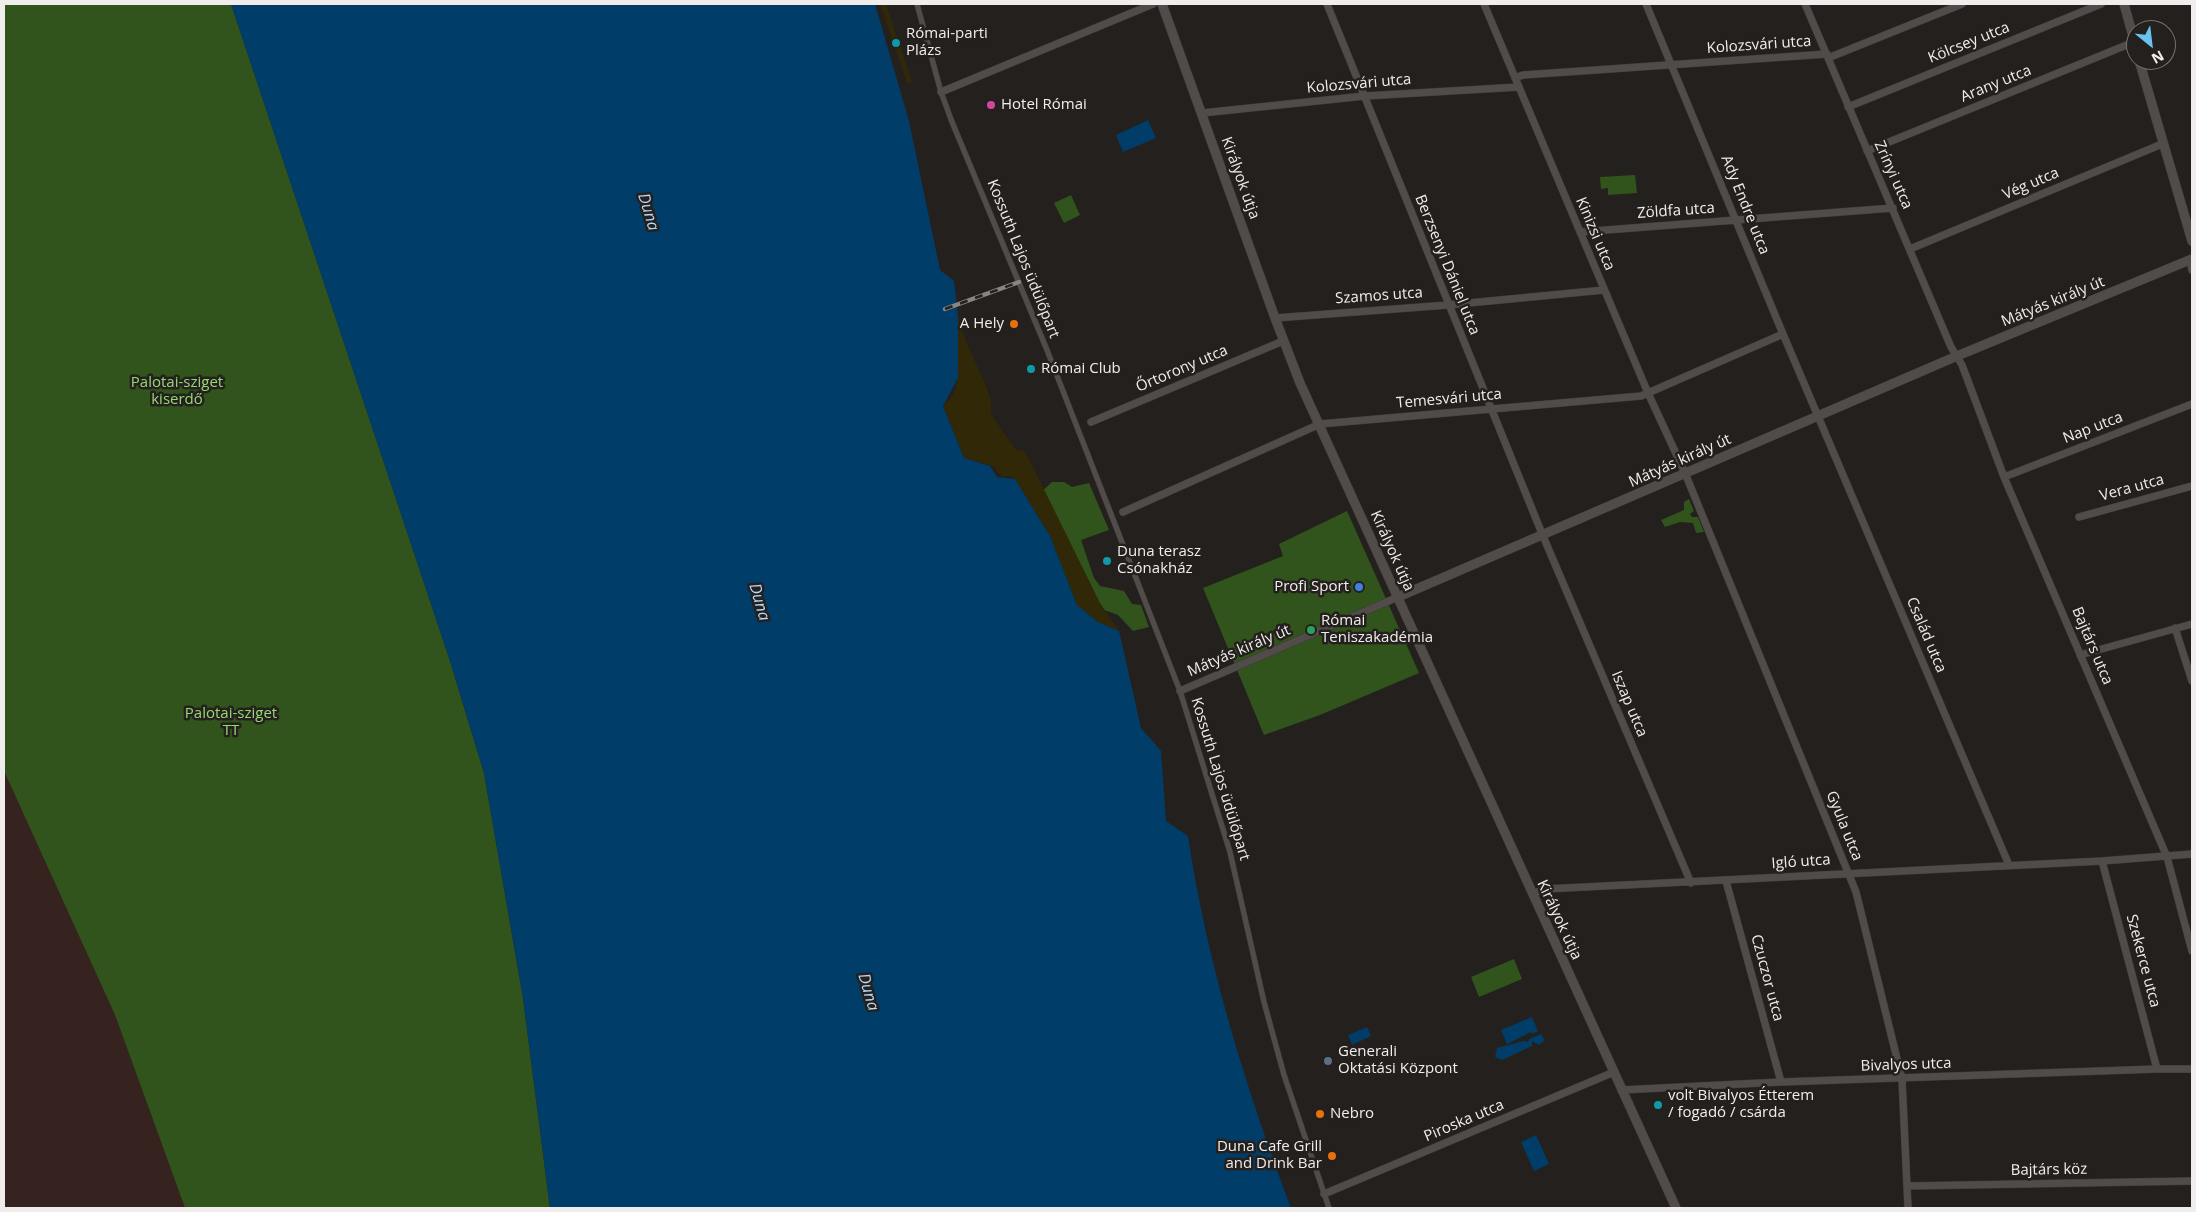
<!DOCTYPE html>
<meta charset="utf-8">
<style>
body{margin:0}
#map{position:relative;width:2196px;height:1212px;overflow:hidden;background:#24201e;font-family:"Open Sans",sans-serif}
canvas{display:block}
.frame{position:absolute;inset:0;border:5px solid #f1edec;pointer-events:none}
.north{position:absolute;left:2126px;top:20px;width:50px;height:50px;box-sizing:border-box;background:#24201e;border:1px solid #767270;border-radius:50%;rotate:151deg;font-size:14px;font-weight:700;line-height:20px;text-align:center;color:#f1edec}
.north::after{content:'';display:block;margin:auto;width:18px;height:22px;background:#67c4f0;clip-path:polygon(50% 0,100% 100%,50% 72%,0 100%)}
</style>
<div id="map">
<canvas width="2196" height="1212"></canvas>
<div class="frame"></div>
<div class="north">N</div>
</div>
<script>
const context = document.querySelector('canvas').getContext('2d');
context.lineJoin = 'round';
function fill(path, color) { context.fillStyle = color; context.fill(path, 'evenodd'); }
function trace(path, color, width, dash) { context.strokeStyle = color; context.lineWidth = width; context.lineCap = dash ? 'butt' : 'round'; context.setLineDash(dash || []); context.stroke(path); }
function drawText(font, color, halo, rows, align = 'center') {
  context.font = font + ' "Open Sans",sans-serif'; context.lineWidth = 5; context.setLineDash([]); context.textBaseline = 'middle'; context.strokeStyle = halo; context.fillStyle = color; for (const [text, x, y, turn = 0] of rows) {
    context.save(); context.translate(x, y); context.rotate((+turn || 0) * Math.PI / 180); context.textAlign = isNaN(turn) ? turn : align; if (halo) context.strokeText(text, 0, 0); context.fillText(text, 0, 0); context.restore();
  }
}
fill(new Path2D(`
 M 4,771 L 115,1015 L 185,1208 L 4,1208 Z`), '#362320');
fill(new Path2D(`
 M 4,4 L 231,4 L 450,661 L 484,773 L 523,998 L 550,1208 L 185,1208 L 115,1015 L 4,771 Z
 M 1635,175 L 1637,193 L 1608,195 L 1608,188 L 1601,189 L 1600,177 Z
 M 1071,195 L 1080,215 L 1064,223 L 1054,203 Z
 M 1052,482 L 1064,482 L 1072,487 L 1089,483 L 1109,530 L 1081,540 L 1094,578 L 1100,586 L 1124,591 L 1132,604 L 1141,605 L 1149,627 L 1133,631 L 1118,615 L 1096,607 L 1038,495 Z
 M 1689,499 L 1694,511 L 1690,514 L 1692,517 L 1698,517 L 1704,532 L 1696,533 L 1693,523 L 1680,522 L 1665,527 L 1661,520 L 1684,510 L 1684,502 Z
 M 1347,511 L 1419,673 L 1320,715 L 1264,735 L 1203,588 L 1283,556 L 1279,544 Z
 M 1514,959 L 1522,979 L 1479,997 L 1471,977 Z`), '#31531c');
fill(new Path2D(`
 M 880,4 L 886,4 L 912,82 L 907,83 Z
 M 958,316 L 966,341 L 986,386 L 991,400 L 991,414 L 1015,449 L 1024,451 L 1031,463 L 1100,603 L 1119,631 L 1098,622 L 1077,605 L 1050,536 L 1015,479 L 1010,476 L 1002,477 L 993,466 L 964,458 L 943,406 L 953,396 L 958,378 Z`), '#302806');
fill(new Path2D(`
 M 231,4 L 875,4 L 909,121 L 940,270 L 954,281 L 958,316 L 958,378 L 943,406 L 964,458 L 990,466 L 997,477 L 1015,479 L 1050,536 L 1077,605 L 1098,622 L 1119,631 L 1141,728 L 1161,751 L 1166,821 L 1188,836 C 1207,964 1246,1088 1291,1208 L 550,1208 L 523,998 L 484,773 L 450,661 Z
 M 1148,120 L 1156,138 L 1123,152 L 1116,135 Z
 M 1532,1017 L 1538,1031 L 1532,1034 L 1531,1032 L 1507,1044 L 1501,1030 Z
 M 1367,1027 L 1371,1036 L 1352,1045 L 1348,1035 Z
 M 1541,1034 L 1545,1040 L 1539,1045 L 1532,1041 L 1532,1046 L 1502,1060 L 1495,1057 L 1497,1048 L 1524,1041 L 1528,1042 L 1529,1039 Z
 M 1536,1135 L 1549,1164 L 1534,1171 L 1521,1142 Z`), '#003d69');
const pedestrian = new Path2D(`
 M 917,4 L 941,92 L 952,122 L 1047,350 L 1180,691 L 1230,852 L 1264,1002 L 1284,1075 L 1329,1208`);
const minor = new Path2D(`
 M 1327,4 L 1543,536 L 1691,883
 M 1484,4 L 1648,393 L 1685,473 L 1856,892 L 1902,1079 L 1908,1208
 M 1646,4 L 1783,334 L 2009,865
 M 1805,4 L 1951,347 L 1962,365 L 2004,477 L 2167,857 L 2192,951
 M 1828,58 L 1962,4
 M 1515,78 L 1523,75 L 1827,54
 M 941,92 L 1153,4
 M 1848,107 L 2101,4
 M 1202,113 L 1365,96 L 1519,87
 M 1867,151 L 2134,42
 M 1580,232 L 1893,208
 M 1910,249 L 2162,144
 M 2190,260 L 2192,270
 M 1275,318 L 1448,305 L 1604,290
 M 1091,422 L 1283,341
 M 2004,477 L 2192,404
 M 1123,512 L 1320,424 L 1641,396 L 1783,334
 M 2079,517 L 2192,486
 M 2175,628 L 2192,681
 M 2080,655 L 2192,624
 M 1180,691 L 1398,597
 M 2102,861 L 2157,1069
 M 1726,881 L 1781,1082
 M 1532,894 L 1545,889 L 2102,861 L 2192,854
 M 1621,1090 L 1781,1082 L 2157,1069 L 2192,1069
 M 1907,1186 L 2192,1181
 M 1324,1194 L 1614,1072`);
const tertiary = new Path2D(`
 M 1162,4 L 1275,318 L 1300,383 L 1676,1208
 M 2124,4 L 2136,47
 M 2139,60 L 2192,241
 M 1398,597 L 1957,356 L 2192,259`);
trace(pedestrian, '#403b3a', 6);
trace(minor, '#403b3a', 8);
trace(tertiary, '#403b3a', 10);
trace(pedestrian, '#514b49', 5);
trace(minor, '#514b49', 7);
trace(tertiary, '#514b49', 9);
const rail = new Path2D(`
 M 945,309 L 1019,282`);
trace(rail, '#898583', 4.5);
trace(rail, '#24201e', 2.5, [8]);
for (const [x, y, r, color] of [
 [896,43,5,"#0f9aa8"],
 [991,105,5,"#d1479c"],
 [1014,324,5,"#e8710a"],
 [1031,369,5,"#0f9aa8"],
 [1107,561,5,"#0f9aa8"],
 [1359,587,5,"#3f7fe0"],
 [1311,630,5,"#2e9e5b"],
 [1328,1061,5,"#5c6f8a"],
 [1658,1105,5,"#0f9aa8"],
 [1320,1114,5,"#e8710a"],
 [1332,1156,5,"#e8710a"]
]) { const dot = new Path2D(); dot.arc(x, y, r, 0, 2 * Math.PI); context.fillStyle = color; context.fill(dot); trace(dot, '#24201e', 2); }
drawText('15px', '#f1edec', '#24201e', [
 ["Római-parti",906,34],
 ["Plázs",906,51],
 ["Hotel Római",1001,105],
 ["A Hely",1004,324,"right"],
 ["Római Club",1041,369],
 ["Duna terasz",1117,552],
 ["Csónakház",1117,569],
 ["Profi Sport",1349,587,"right"],
 ["Római",1321,621],
 ["Teniszakadémia",1321,638],
 ["Generali",1338,1052],
 ["Oktatási Központ",1338,1069],
 ["volt Bivalyos Étterem",1668,1096],
 ["/ fogadó / csárda",1668,1113],
 ["Nebro",1330,1114],
 ["Duna Cafe Grill",1322,1147,"right"],
 ["and Drink Bar",1322,1164,"right"]
], 'left');
drawText('15px', '#f1edec', '#24201e', [
 ["Kölcsey utca",1969,43,-22],
 ["Kolozsvári utca",1759,45,-4],
 ["Kolozsvári utca",1359,84,-5],
 ["Arany utca",1996,84,-22],
 ["Zrínyi utca",1893,175,66],
 ["Királyok útja",1240,178,70],
 ["Vég utca",2031,184,-23],
 ["Ady Endre utca",1745,205,68],
 ["Zöldfa utca",1676,211,-4],
 ["Kinizsi utca",1595,234,67],
 ["Kossuth Lajos üdülőpart",1023,259,68],
 ["Berzsenyi Dániel utca",1447,265,68],
 ["Szamos utca",1379,296,-4],
 ["Mátyás király út",2053,302,-22],
 ["Őrtorony utca",1182,369,-23],
 ["Temesvári utca",1449,399,-5],
 ["Nap utca",2093,428,-21],
 ["Mátyás király út",1680,461,-24],
 ["Vera utca",2132,488,-15],
 ["Királyok útja",1392,551,66],
 ["Család utca",1926,635,67],
 ["Bajtárs utca",2092,646,67],
 ["Mátyás király út",1239,651,-23],
 ["Iszap utca",1629,704,67],
 ["Kossuth Lajos üdülőpart",1220,779,73],
 ["Gyula utca",1844,826,68],
 ["Igló utca",1801,862,-4],
 ["Királyok útja",1559,920,65],
 ["Szekerce utca",2143,961,75],
 ["Czuczor utca",1767,978,75],
 ["Bivalyos utca",1906,1065,-2],
 ["Piroska utca",1464,1121,-23],
 ["Bajtárs köz",2049,1170,-1]
]);
drawText('15px', '#97d874', '#24201e', [
 ["Palotai-sziget",177,383],
 ["kiserdő",177,400],
 ["Palotai-sziget",231,714],
 ["TT",231,731]
]);
drawText('italic 16px', '#b5d8f9', '#24201e', [
 ["Duna",648,212,73],
 ["Duna",759,602,74],
 ["Duna",868,992,74]
]);
</script>
